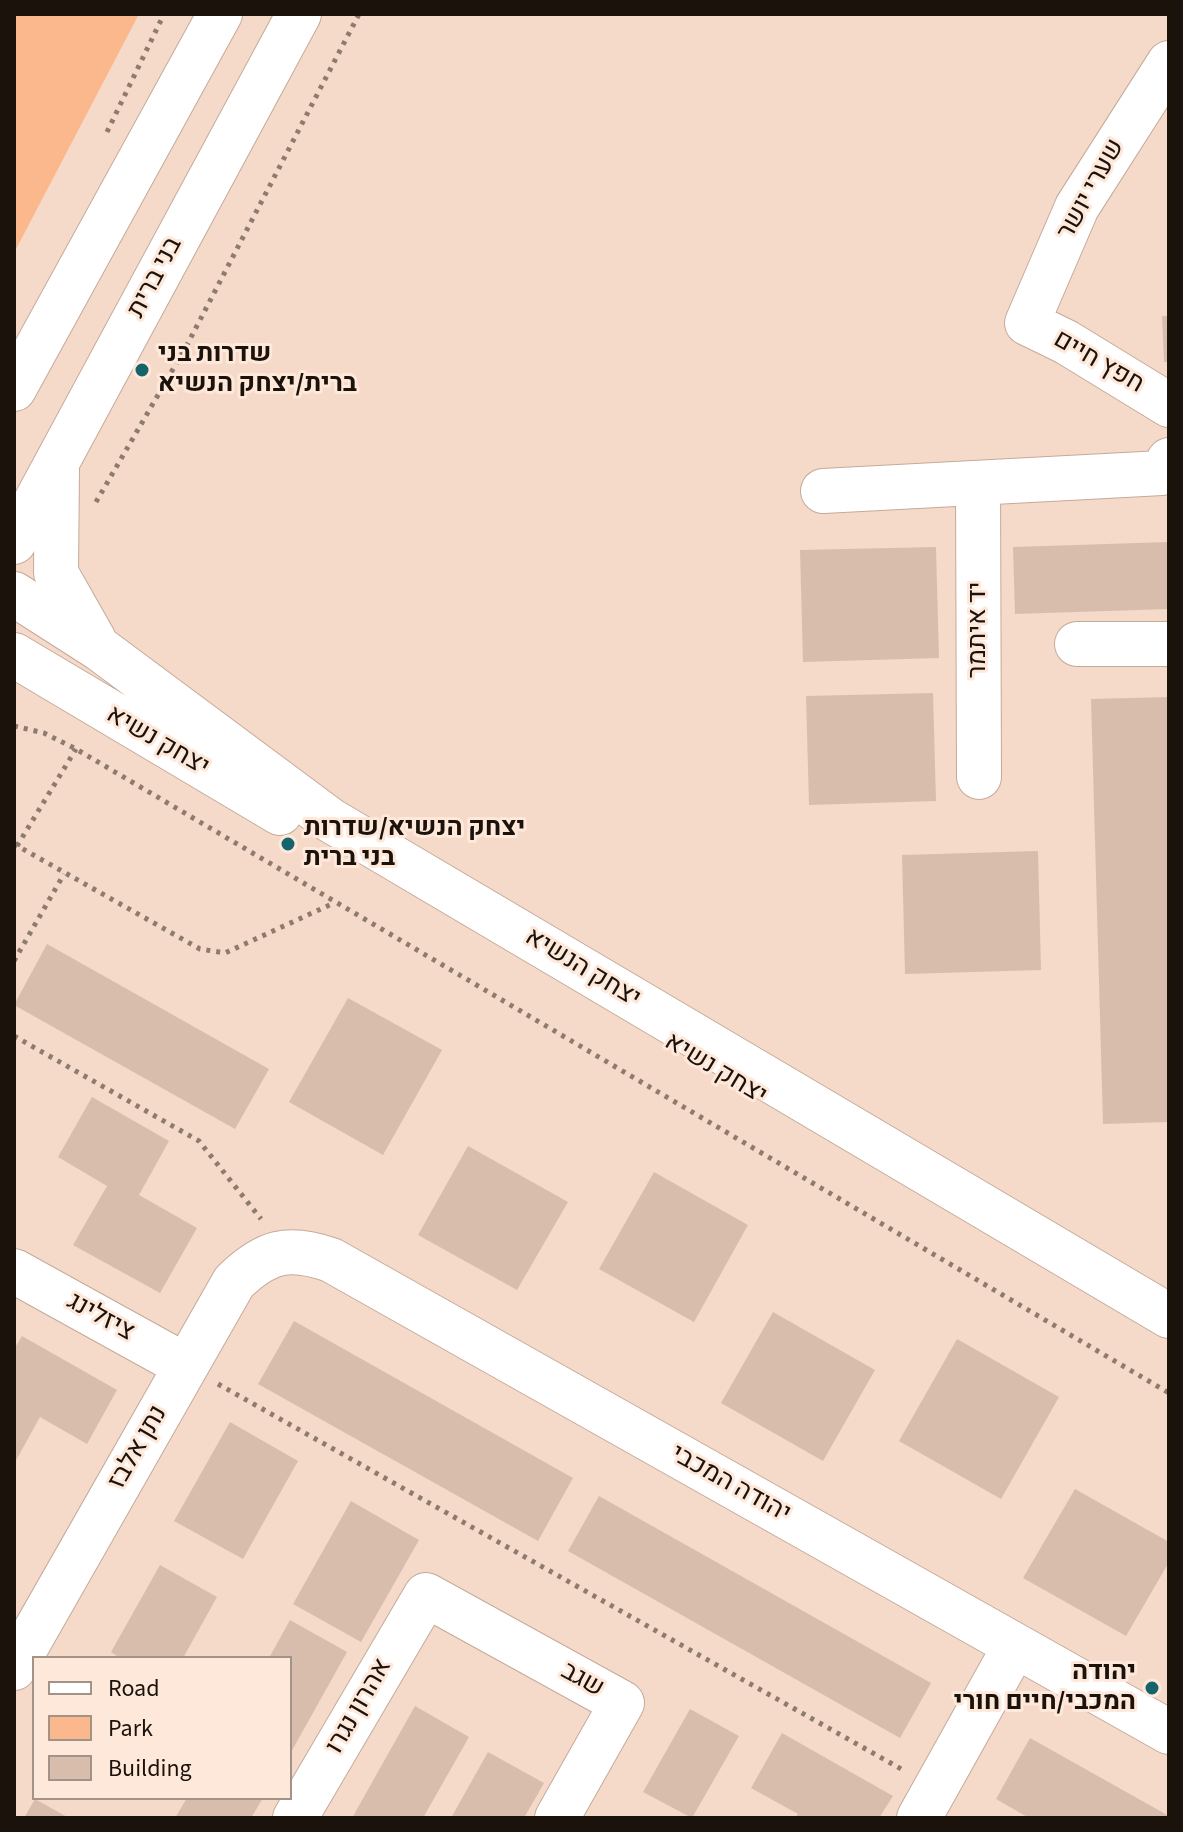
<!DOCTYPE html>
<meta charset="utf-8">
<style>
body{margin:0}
#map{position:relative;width:1183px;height:1832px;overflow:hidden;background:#f5d9c9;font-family:"Source Sans 3",sans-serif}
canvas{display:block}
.frame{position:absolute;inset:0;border:16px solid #1b120c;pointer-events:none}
.legend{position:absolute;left:32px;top:1656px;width:260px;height:144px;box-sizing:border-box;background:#fee8da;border:2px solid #a39288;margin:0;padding:10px 14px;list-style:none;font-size:24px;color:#1b120c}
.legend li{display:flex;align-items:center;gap:16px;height:40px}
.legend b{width:40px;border:2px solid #a39288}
</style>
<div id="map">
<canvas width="1183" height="1832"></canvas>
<div class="frame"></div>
<ul class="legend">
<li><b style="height:10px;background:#fff"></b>Road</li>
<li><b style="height:22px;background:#fcb88d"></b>Park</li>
<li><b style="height:22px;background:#d8bdad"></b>Building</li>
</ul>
</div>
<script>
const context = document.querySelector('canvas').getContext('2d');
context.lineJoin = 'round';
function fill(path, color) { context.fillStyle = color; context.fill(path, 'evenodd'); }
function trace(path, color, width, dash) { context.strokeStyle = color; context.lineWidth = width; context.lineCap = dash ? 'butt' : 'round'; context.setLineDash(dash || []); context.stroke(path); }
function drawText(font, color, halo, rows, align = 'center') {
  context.font = font + ' "Source Sans 3",Heebo,sans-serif'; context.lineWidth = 6; context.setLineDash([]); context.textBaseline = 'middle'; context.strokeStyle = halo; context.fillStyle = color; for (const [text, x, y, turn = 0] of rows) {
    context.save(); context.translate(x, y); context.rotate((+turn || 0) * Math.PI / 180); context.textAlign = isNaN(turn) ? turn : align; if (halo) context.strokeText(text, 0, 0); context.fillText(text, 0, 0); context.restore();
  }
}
fill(new Path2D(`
 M 14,14 L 139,14 L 14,253 Z`), '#fcb88d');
fill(new Path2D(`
 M 1162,316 L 1169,316 L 1169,362 L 1164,362 Z
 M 1169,542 L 1169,609 L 1015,614 L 1013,547 Z
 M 936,547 L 939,658 L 803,662 L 800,550 Z
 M 933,693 L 936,801 L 809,805 L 806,696 Z
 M 1169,697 L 1169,1122 L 1103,1124 L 1091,699 Z
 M 1038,851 L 1041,970 L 905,974 L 902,855 Z
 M 47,944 L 269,1069 L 235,1129 L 14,1005 Z
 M 348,998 L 442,1050 L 383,1155 L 289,1102 Z
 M 92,1097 L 169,1141 L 139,1195 L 197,1228 L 160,1293 L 73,1245 L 107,1186 L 58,1157 Z
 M 468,1146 L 568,1202 L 517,1290 L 418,1235 Z
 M 654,1172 L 748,1225 L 694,1322 L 599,1269 Z
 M 773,1312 L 875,1370 L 823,1461 L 721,1403 Z
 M 294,1321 L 573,1478 L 538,1541 L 258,1384 Z
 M 22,1336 L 117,1390 L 87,1444 L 40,1417 L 14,1464 L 14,1349 Z
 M 957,1339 L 1059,1397 L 1001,1499 L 899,1441 Z
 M 230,1422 L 298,1461 L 243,1559 L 174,1521 Z
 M 1075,1489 L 1169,1542 L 1169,1562 L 1126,1636 L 1023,1578 Z
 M 599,1496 L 931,1683 L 900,1738 L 568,1551 Z
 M 351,1501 L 419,1540 L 361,1642 L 293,1604 Z
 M 160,1565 L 217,1597 L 183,1658 L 120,1658 L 111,1652 Z
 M 290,1620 L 347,1652 L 290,1754 L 290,1658 L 269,1658 Z
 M 415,1706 L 469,1737 L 423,1818 L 352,1818 Z
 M 690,1709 L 739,1736 L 692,1818 L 643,1792 Z
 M 782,1733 L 893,1796 L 879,1818 L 795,1818 L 798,1814 L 751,1788 Z
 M 1030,1738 L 1169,1816 L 1169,1818 L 1029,1818 L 996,1799 Z
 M 488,1752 L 544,1783 L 524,1818 L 451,1818 Z
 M 187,1798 L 263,1798 L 251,1818 L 175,1818 Z
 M 35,1799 L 69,1818 L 24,1818 Z`), '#d8bdad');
const minor = new Path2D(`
 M 1169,63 L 1077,207 L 1027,323 L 1066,342 L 1169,405
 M 978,483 L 979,777
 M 823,491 L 1162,473 L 1169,460
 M 1077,644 L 1169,644
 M 14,1271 L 186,1366
 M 14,1668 L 234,1282 C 266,1251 288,1245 331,1260 L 1169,1732
 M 295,1818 L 426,1595 L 622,1703 L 557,1818
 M 919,1818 L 1015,1646`);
const major = new Path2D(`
 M 14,389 L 220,14
 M 57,467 L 56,573 L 94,640
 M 14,542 L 299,14
 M 14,594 L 100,649 L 330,820 L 1169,1316
 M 14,655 L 280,813`);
trace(minor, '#c5aa9a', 46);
trace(major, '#c5aa9a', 46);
trace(new Path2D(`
 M 107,132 L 164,14
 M 96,502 L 187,345 L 359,14
 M 14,726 L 44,733 L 76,749 L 1169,1393
 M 14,844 L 200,949 L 225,953 L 334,903
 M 17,846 L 76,749
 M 14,961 L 64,874
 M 14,1036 L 199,1141 L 261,1219
 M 218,1384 L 903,1770`), '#8e7b70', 5, [4, 6]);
trace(minor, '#fff', 44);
trace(major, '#fff', 44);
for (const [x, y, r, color] of [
 [142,370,8,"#16646b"],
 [288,844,8,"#16646b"],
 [1152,1688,8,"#16646b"]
]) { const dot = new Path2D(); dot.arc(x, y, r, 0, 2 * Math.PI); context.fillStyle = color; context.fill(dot); trace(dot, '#fee8da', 3); }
drawText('26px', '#1b120c', '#fee8da', [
 ["שערי יושר",1092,190,-61],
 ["בני ברית",156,278,-62],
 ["חפץ חיים",1098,363,30],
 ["יד איתמר",979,630,-90],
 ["יצחק נשיא",157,742,30],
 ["יצחק הנשיא",582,969,31],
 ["יצחק נשיא",715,1070,31],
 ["ציזלינג",100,1318,29],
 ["נתן אלבז",139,1448,-60],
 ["יהודה המכבי",730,1485,29],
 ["שגב",582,1681,29],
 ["אהרון נגרו",360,1707,-60]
]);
drawText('bold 26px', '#1b120c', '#fee8da', [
 ["שדרות בני",158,355],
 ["ברית/יצחק הנשיא",158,385],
 ["יצחק הנשיא/שדרות",304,829],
 ["בני ברית",304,859],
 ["יהודה",1136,1673,"right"],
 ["המכבי/חיים חורי",1136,1703,"right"]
], 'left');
</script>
